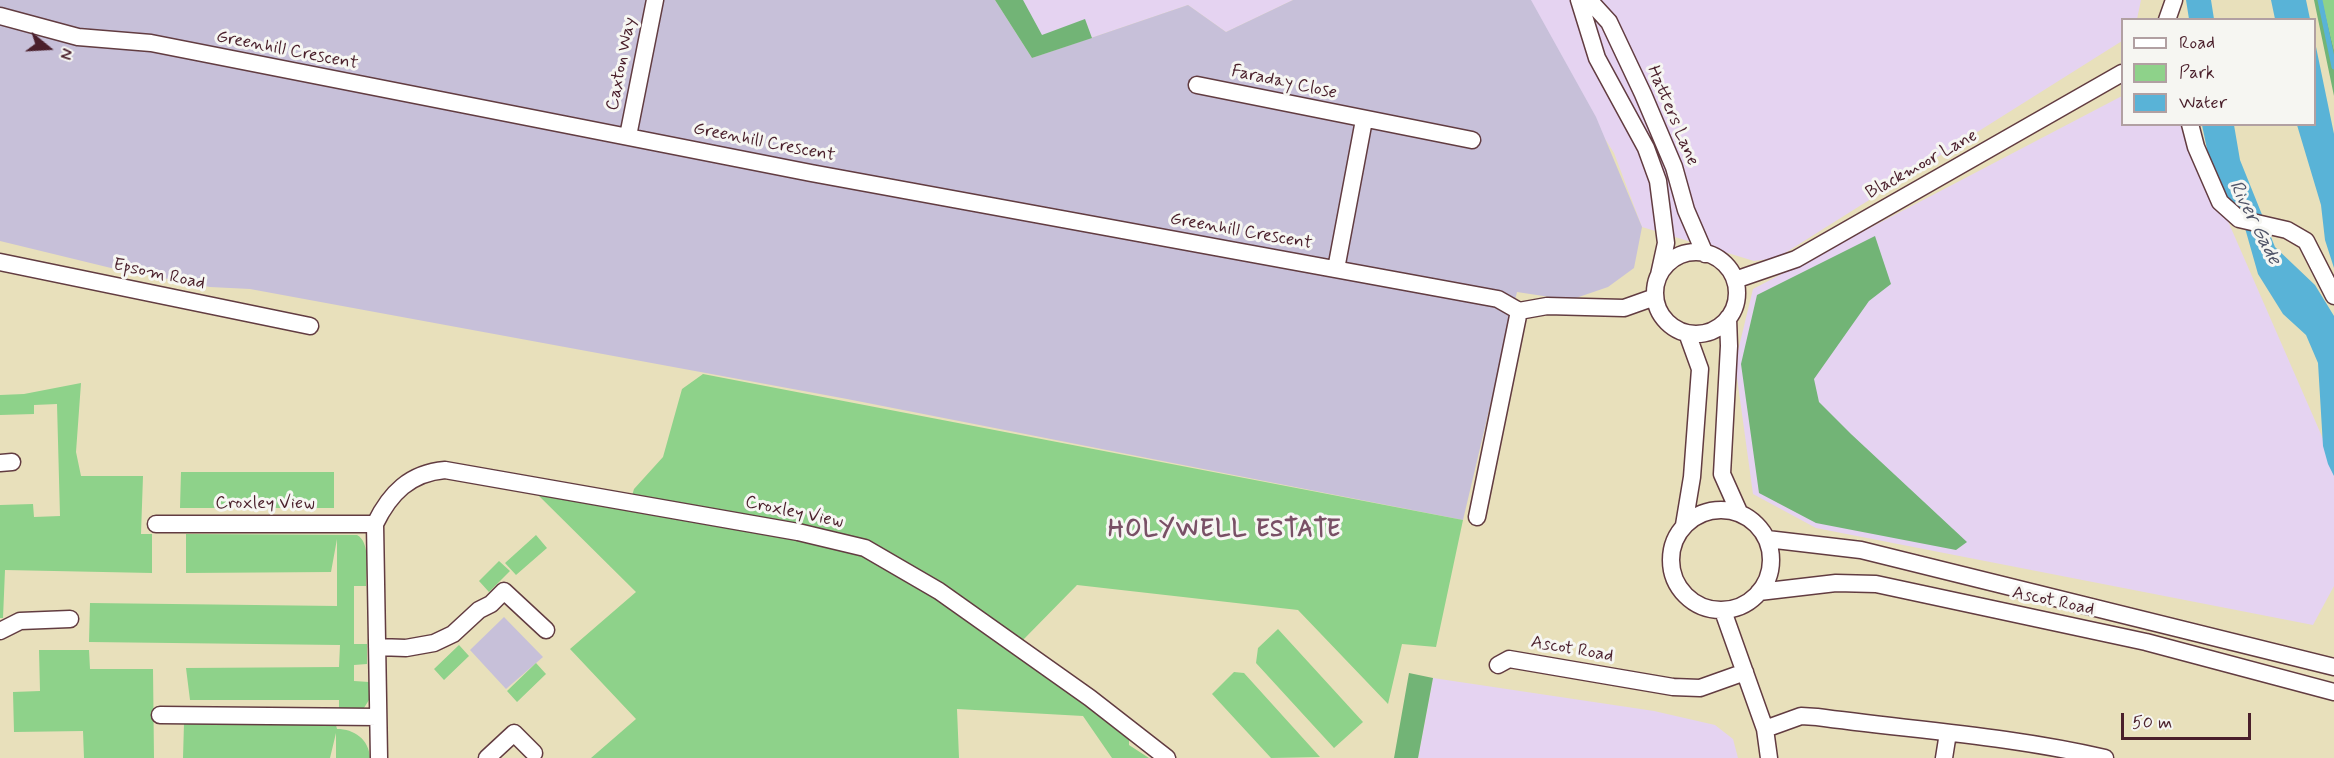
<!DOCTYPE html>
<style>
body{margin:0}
#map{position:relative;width:2334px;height:758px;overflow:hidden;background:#e8e0bb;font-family:Mynerve,sans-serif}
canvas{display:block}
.legend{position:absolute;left:2121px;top:18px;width:195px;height:108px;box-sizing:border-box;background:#f6f6f2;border:2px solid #b1a0a2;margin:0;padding:8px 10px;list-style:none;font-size:18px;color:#4a1f2b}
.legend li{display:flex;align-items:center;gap:12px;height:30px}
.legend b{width:30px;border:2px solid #b1a0a2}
.north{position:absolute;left:18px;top:18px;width:60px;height:60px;-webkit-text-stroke:4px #f6f6f2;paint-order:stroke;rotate:108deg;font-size:16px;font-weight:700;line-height:24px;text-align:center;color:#4a1f2b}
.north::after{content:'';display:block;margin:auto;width:21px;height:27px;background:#4a1f2b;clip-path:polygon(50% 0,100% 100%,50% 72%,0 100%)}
.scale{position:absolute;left:2121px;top:713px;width:130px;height:27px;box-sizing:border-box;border:3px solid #4a1f2b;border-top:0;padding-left:8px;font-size:18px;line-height:21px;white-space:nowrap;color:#4a1f2b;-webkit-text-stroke:4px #f6f6f2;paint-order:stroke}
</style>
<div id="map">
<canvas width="2334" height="758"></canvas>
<ul class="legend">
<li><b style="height:8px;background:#fff"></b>Road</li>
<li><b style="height:16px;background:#8ed28a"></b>Park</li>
<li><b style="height:16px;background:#59b3d7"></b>Water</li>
</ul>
<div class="north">N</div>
<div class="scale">50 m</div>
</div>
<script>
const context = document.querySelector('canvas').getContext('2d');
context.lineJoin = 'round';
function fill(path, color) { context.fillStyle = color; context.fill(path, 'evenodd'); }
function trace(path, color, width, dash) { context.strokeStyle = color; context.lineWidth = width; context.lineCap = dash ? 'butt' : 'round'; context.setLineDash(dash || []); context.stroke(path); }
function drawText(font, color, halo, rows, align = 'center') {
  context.font = font + ' Mynerve,sans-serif'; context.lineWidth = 6; context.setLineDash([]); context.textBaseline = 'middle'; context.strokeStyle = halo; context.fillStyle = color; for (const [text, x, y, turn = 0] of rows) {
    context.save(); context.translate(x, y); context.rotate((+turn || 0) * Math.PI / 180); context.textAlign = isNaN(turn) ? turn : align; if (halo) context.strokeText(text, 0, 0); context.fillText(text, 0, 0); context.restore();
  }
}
fill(new Path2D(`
 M 995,0 L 1293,0 L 1226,32 L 1188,5 L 1032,58 Z
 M 1529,0 L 2141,0 L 2137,19 L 2122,20 L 2122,41 L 1777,258 L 1754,261 L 1642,227 L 1614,153 L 1565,76 Z
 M 2122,96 L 2122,124 L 2186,125 L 2334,464 L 2334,586 L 2313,625 L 1816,528 L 1753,494 L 1735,363 L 1753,289 Z
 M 1433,678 L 1654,711 L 1715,725 L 1733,739 L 1738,758 L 1418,758 Z`), '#e5d3f1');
fill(new Path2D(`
 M 0,0 L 995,0 L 1032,58 L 1188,5 L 1226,32 L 1293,0 L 1531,0 L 1596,117 L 1642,227 L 1634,268 L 1608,287 L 1570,300 L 1517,292 L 1463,520 L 847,399 L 250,289 L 210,287 L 111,268 L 0,241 Z
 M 504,617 L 543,657 L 506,689 L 470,650 Z`), '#c7c0d9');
fill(new Path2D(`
 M 2322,0 L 2334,0 L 2334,50 Z
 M 703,374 L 1463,520 L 1436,647 L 1402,644 L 1388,704 L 1298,610 L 1077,585 L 1023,640 L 1129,718 L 1129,745 L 1149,758 L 1112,758 L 1083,716 L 957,709 L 959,758 L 591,758 L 636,719 L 570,649 L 636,592 L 536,493 L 628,509 L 634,489 L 663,457 L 682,389 Z
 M 81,383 L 76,452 L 81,476 L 143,476 L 141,534 L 152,534 L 152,573 L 5,570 L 3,618 L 0,618 L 0,505 L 33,504 L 34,517 L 60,516 L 57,404 L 34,405 L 34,414 L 0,415 L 0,395 L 24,394 Z
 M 181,472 L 334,472 L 334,508 L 180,508 Z
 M 186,534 L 357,535 C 371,542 366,572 366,586 L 354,586 L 354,644 L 367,644 L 367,664 L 354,665 L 354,681 L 369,682 L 369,700 L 362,711 L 339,714 L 339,700 L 190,700 L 186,668 L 339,667 L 340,645 L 89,642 L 90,603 L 337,606 L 337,539 L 331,572 L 186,573 Z
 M 536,535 L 547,548 L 516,575 L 505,563 Z
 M 499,561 L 510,571 L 489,592 L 479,581 Z
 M 1278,629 L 1363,722 L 1334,748 L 1256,663 L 1258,648 Z
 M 459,645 L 469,656 L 444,680 L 434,669 Z
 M 39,650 L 89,650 L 90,669 L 153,669 L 154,758 L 84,758 L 83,731 L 14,732 L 13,692 L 40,691 Z
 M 536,663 L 546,674 L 517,702 L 507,691 Z
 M 1234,672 L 1244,673 L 1320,757 L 1271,758 L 1212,694 Z
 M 184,723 L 336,725 L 337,729 C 354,729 369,739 370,758 L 336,758 L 336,733 L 330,758 L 183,758 Z`), '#8ed28a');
fill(new Path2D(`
 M 995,0 L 1023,0 L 1042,35 L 1085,19 L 1092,38 L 1032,58 Z
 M 2314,0 L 2322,0 L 2334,50 L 2334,96 Z
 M 1875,236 L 1891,284 L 1869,301 L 1814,379 L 1819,402 L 1851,434 L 1967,542 L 1956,550 L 1816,523 L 1759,493 L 1741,364 L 1757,295 Z
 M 1409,673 L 1433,678 L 1418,758 L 1394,758 Z`), '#72b476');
fill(new Path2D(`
 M 2186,0 L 2211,0 L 2214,19 L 2189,19 Z
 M 2271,0 L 2306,0 L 2310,19 L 2275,19 Z
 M 2315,42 L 2334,134 L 2334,268 L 2325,240 L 2321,205 L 2297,125 L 2314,124 Z
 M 2202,125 L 2234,125 L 2240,160 L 2275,247 L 2315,285 L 2334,316 L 2334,476 L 2328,464 L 2323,446 L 2318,363 L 2306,335 L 2283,314 L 2258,274 L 2241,214 L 2233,208 L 2215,177 L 2208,154 Z`), '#59b3d7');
trace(new Path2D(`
 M 2320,0 L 2334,67`), '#59b3d7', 5);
const minor = new Path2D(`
 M 1579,0 L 1597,58 L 1646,148 L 1658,181 L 1666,243 L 1659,275
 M 1589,0 L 1609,22 L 1643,94 L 1674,167 L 1686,210 L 1705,254
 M 0,16 L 78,37 L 151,43 L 811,173 L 1498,299 L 1519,311 L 1547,306 L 1624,308 L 1655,297
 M 2167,20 L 2174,0
 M 1197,85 L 1472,140
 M 2190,124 L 2196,147 L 2220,202 L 2239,219 L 2287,230 L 2306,241 L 2334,296
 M 628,136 L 655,0
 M1655 293a41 41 0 1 1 82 0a41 41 0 1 1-82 0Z
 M 0,262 L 310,326
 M 1336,269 L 1364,120
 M 1735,280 L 1796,259 L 2122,73
 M 1728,318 L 1729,346 L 1722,474 L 1739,512
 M 0,463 L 12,462
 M1671 560a50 50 0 1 1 100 0a50 50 0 1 1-100 0Z
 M 1477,517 L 1519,311
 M 156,524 L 375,524
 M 1684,525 L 1692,477 L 1700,369 L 1687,333
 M 1767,539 L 1861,550 L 2334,667
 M 1759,592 L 1836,583 L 1876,584 L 2146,642 L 2334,692
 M 1723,611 L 1765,729 L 1769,758
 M 0,631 L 20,621 L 70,619
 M 377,647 L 406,648 L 434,643 L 453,634 L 479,610 L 491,604 L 504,591 L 546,630
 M 1498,665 L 1509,659 L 1673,687 L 1700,688 L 1745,672
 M 160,715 L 378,717
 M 1765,729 L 1801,716 L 1817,717 C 1913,730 2010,736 2105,758
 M 379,758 L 375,524 C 390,493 410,473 445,470 L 798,532 L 865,548 L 939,591 L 1090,698 L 1167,758
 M 487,758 L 514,733 L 534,753
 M 1944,758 L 1948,733`);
trace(minor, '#623c41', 19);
trace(minor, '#fff', 16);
drawText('18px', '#4a1f2b', '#f6f6f2', [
 ["Greenhill Crescent",287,51,11],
 ["Caxton Way",622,64,-79],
 ["Faraday Close",1284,83,12],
 ["Hatters Lane",1672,116,67],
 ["Greenhill Crescent",764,143,11],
 ["Blackmoor Lane",1922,165,-29],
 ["Greenhill Crescent",1241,232,10],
 ["Epsom Road",159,275,12],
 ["Croxley View",265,504],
 ["Croxley View",794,513,12],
 ["Ascot Road",2053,602,12],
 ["Ascot Road",1572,650,10]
]);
drawText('italic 20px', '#4f5367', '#f6f6f2', [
 ["River Gade",2254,223,63]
]);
context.letterSpacing = '1.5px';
drawText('bold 24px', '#795066', '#f6f6f2', [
 ["HOLYWELL ESTATE",1225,531]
]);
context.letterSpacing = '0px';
</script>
